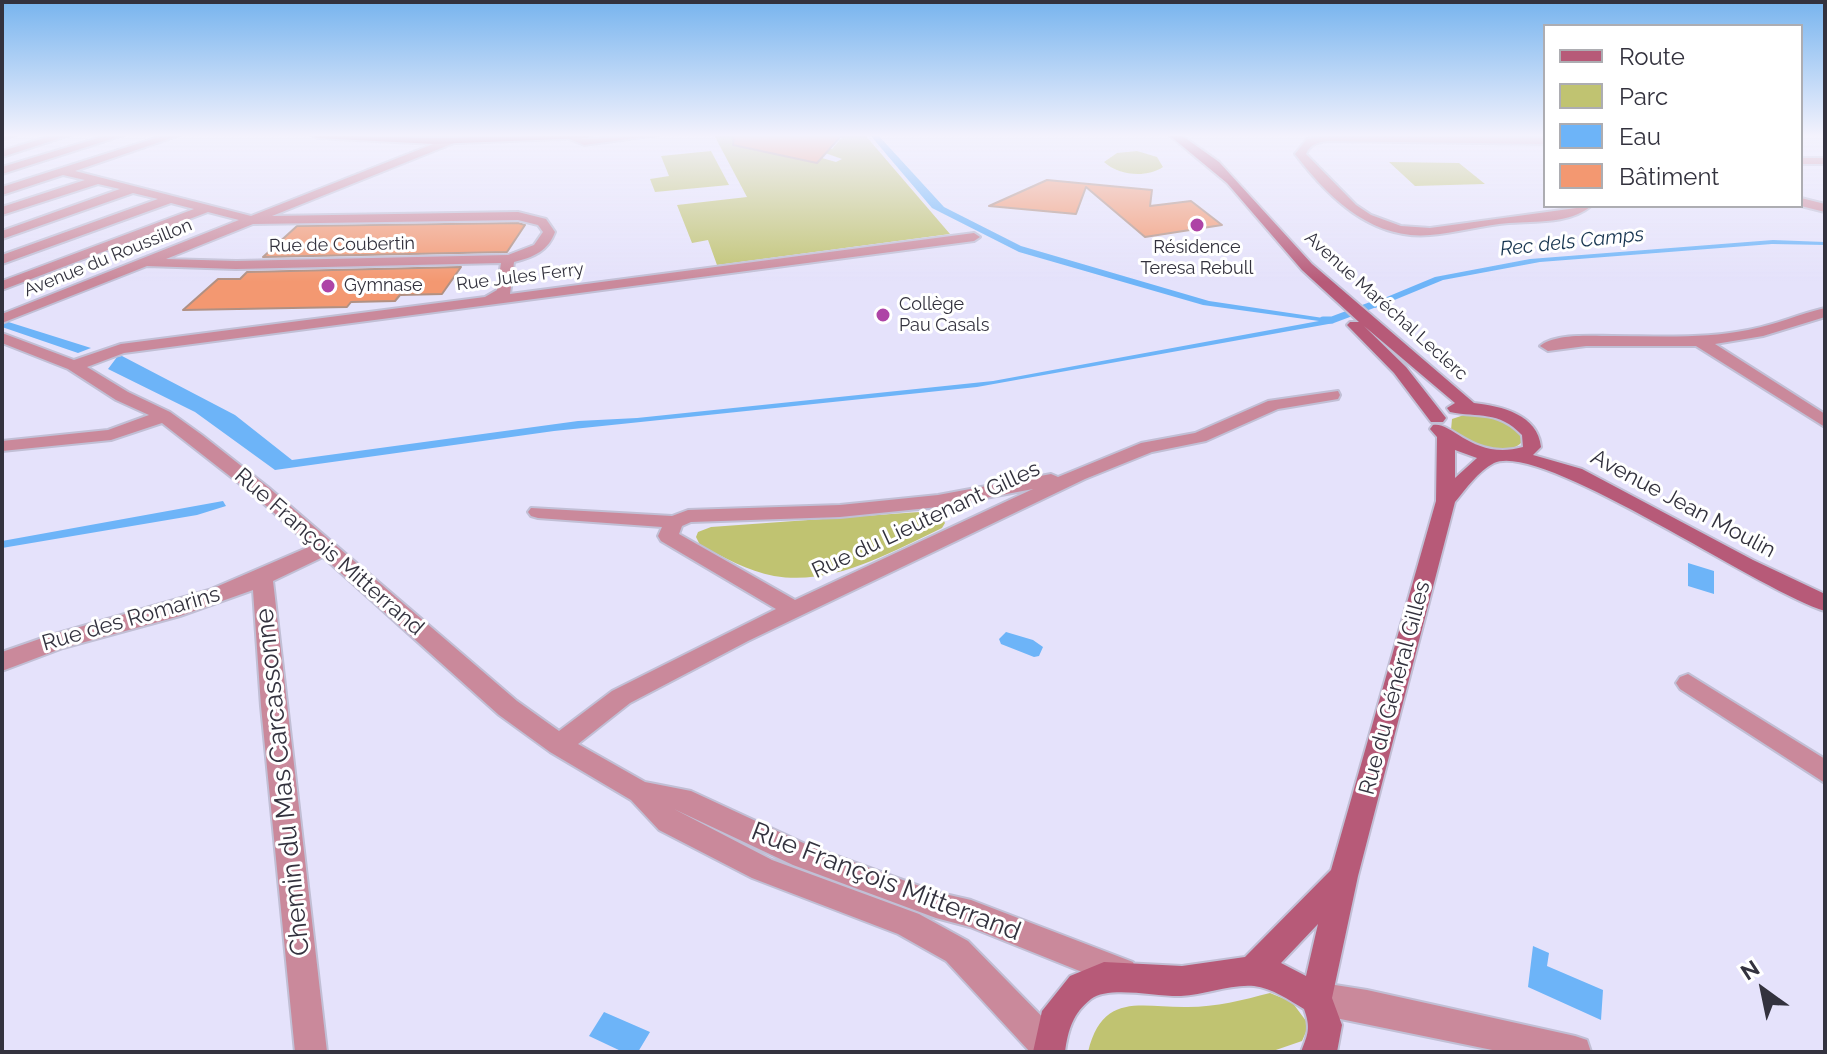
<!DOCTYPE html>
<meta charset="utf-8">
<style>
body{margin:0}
#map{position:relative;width:1827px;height:1054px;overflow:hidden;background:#e5e2fb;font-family:Raleway,sans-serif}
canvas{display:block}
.frame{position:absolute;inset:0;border:4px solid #33323e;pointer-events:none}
.legend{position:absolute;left:1543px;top:24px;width:260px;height:184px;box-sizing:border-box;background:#fff;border:2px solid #adadb2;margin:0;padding:10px 14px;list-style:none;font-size:24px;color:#33323e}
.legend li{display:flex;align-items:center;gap:16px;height:40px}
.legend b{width:40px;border:2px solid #adadb2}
.north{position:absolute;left:1723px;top:950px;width:80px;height:80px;-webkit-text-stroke:6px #fff;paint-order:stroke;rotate:327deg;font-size:22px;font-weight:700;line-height:32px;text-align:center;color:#33323e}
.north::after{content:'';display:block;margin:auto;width:28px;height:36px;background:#33323e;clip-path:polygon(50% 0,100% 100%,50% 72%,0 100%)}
</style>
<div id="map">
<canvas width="1827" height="1054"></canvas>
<div class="frame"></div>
<ul class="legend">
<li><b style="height:10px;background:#b75a78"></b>Route</li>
<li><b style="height:22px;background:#c0c371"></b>Parc</li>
<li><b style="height:22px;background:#6db4f8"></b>Eau</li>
<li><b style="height:22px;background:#f39871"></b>Bâtiment</li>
</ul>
<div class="north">N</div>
</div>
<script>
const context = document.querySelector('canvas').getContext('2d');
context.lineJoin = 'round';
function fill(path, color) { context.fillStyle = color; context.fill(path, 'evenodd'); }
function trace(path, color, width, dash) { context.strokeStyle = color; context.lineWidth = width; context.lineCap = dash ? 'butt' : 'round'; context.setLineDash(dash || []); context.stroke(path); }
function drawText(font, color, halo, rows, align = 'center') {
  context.font = font + ' Raleway,sans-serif'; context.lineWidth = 6; context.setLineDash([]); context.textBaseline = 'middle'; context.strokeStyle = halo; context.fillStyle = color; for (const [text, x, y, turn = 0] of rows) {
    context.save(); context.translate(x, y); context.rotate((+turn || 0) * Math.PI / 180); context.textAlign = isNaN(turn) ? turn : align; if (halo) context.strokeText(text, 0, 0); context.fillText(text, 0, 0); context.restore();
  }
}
fill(new Path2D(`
 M 714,135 L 750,135 L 738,136 L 761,150 L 816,163 L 822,158 L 836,162 L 842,159 L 800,144 L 807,142 L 832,149 L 844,135 L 865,135 L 950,234 L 717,265 L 708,240 L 692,243 L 677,205 L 747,197 Z
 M 711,151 L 729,185 L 655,192 L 650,179 L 669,176 L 661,156 Z
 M 1137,151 L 1157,157 L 1163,167 C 1147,178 1119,176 1104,162 L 1117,153 Z
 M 1389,162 L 1459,163 L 1485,184 L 1415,186 Z
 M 1467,414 C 1487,416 1519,418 1522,442 C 1504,460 1466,447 1451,430 L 1452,419 Z
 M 933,511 L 940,514 L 945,523 L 942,528 C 889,553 834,586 774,576 C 748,571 723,557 700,545 L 696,537 L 698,532 L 711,527 Z
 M 1270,993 L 1292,1002 L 1309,1025 L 1302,1041 L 1270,1052 L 1088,1052 C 1103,991 1141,1008 1188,1007 C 1216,1007 1243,1000 1270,993 Z`), '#c0c371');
fill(new Path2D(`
 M 870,135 L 878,135 L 944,207 L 1021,246 L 1209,301 L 1330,319 L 1334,323 L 977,387 L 554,431 L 275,470 L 195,412 L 108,369 L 117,357 L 122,356 L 235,415 L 292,460 L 578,421 L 637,418 L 993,381 L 1319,321 L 1203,305 L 1019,252 L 932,208 Z
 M 1773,240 L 1825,242 L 1825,245 L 1772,244 L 1540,262 L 1443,280 L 1375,308 L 1370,304 L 1435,277 L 1530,259 Z
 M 2,320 L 91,348 L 78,353 L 2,327 Z
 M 223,501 L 226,506 L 197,515 L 2,548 L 2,541 Z
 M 1688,563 L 1714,571 L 1714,594 L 1688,586 Z
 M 1006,632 L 1033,640 L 1043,647 L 1039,656 L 1034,657 L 1001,644 L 999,639 Z
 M 1533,946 L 1549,953 L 1547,966 L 1603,990 L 1601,1020 L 1528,987 Z
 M 604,1012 L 650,1032 L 638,1052 L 623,1052 L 589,1036 Z`), '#6db4f8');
trace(new Path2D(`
 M 1323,320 L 1332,320 L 1380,302`), '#6db4f8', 7);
const building = new Path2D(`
 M 734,135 L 842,135 L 817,163 L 733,145 Z
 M 1047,180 L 1152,190 L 1150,206 L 1191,201 L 1222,225 L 1145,237 L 1086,187 L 1076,214 L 989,206 Z
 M 518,223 L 525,225 L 507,252 L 263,257 L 297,226 Z
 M 461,267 L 442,294 L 400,295 L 395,301 L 351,302 L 347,307 L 183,310 L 218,279 L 240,279 L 247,272 Z`);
fill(building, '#f39871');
trace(building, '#b09083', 2);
const street = new Path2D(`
 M 2,135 L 15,135 L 2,140 Z
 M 54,135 L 70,135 L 2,157 L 2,151 Z
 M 108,135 L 124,135 L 2,174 L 2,167 Z
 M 165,135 L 180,135 L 75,171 L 251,216 L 446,139 L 454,139 L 454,143 L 272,216 L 518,212 L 546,219 L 555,232 C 548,251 534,257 514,262 L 510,294 L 974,233 L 980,237 L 974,241 L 124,353 L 87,367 L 128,392 L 170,412 L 202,435 L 268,487 L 517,701 L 559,731 L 612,691 L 776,609 L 661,541 L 658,536 L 662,527 L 538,518 L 531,516 L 528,512 L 531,508 L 672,516 L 688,510 L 840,505 L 938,495 L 1051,474 L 1058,477 L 1141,443 L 1195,433 L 1268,401 L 1338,391 L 1340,395 L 1338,399 L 1278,409 L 1206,441 L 1152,452 L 1085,479 L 748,641 L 630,703 L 578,744 L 645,782 L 691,791 L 812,847 L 936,892 L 971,900 L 1133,962 L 1137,973 L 1133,984 L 1122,988 L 970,927 L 936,918 L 793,865 L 674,809 L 772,860 L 919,914 L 968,941 L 1060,1035 L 1064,1047 L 1062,1052 L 1030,1052 L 946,961 L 898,934 L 752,878 L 659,830 L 631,800 L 550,752 L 499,715 L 323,557 L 273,581 L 327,1052 L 295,1052 L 261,706 L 253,590 L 180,616 L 63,648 L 2,671 L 2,652 L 48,636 L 209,590 L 311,546 L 254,495 L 162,423 L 111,440 L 2,451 L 2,441 L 108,430 L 149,415 L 116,400 L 68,369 L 2,343 L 2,333 L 74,360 L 121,344 L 485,297 L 497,290 L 501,263 L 236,269 L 147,266 L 2,323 L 2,314 L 239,220 L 208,212 L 2,290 L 2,281 L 194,209 L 171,203 L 2,264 L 2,255 L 158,199 L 133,193 L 2,239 L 2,231 L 120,189 L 98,184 L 2,215 L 2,207 L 85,180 L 63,175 L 2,195 L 2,187 ZM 518,220 L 538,225 L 543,232 L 534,245 L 508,255 L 236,261 L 166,259 L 253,224 ZM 1033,489 L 795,600 L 679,534 L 682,526 L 691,522 L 840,517 L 938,507 Z
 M 567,135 L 585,139 L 659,135 L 584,145 L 567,138 Z
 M 1331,135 L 1545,138 L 1545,144 L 1328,141 C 1318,142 1310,144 1306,154 L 1356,205 L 1371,215 L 1401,226 L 1430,228 L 1591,206 C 1570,224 1535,221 1509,223 C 1482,225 1457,233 1430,235 C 1371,240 1328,197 1295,154 L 1307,139 Z
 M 1801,158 L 1825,158 L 1825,164 L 1801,164 Z
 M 1801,198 L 1825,204 L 1825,212 L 1801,206 Z
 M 1825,308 L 1825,317 L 1763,336 L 1715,344 L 1825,414 L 1825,427 L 1696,346 L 1586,346 L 1548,351 L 1540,346 C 1555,333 1593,336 1612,336 C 1658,336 1703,339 1748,330 C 1775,325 1799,314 1825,308 Z
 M 1688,674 L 1825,759 L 1825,783 L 1680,689 L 1676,683 L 1680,677 Z
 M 1316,982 L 1367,990 L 1575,1036 L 1587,1040 L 1591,1052 L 1502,1052 L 1316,1014 L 1305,1009 L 1300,998 L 1305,987 Z`);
const secondary = new Path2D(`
 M 312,135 L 434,138 L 592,135 L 587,138 L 434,144 L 317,138 Z
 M 1169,135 L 1181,135 L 1219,162 L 1312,264 L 1474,403 C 1502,406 1538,415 1541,447 L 1533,455 L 1582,469 L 1753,560 L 1825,594 L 1825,611 C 1761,592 1541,440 1494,463 C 1478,471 1466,489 1455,502 L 1358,876 L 1332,998 L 1342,1025 L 1337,1052 L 1301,1052 C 1308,1034 1311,1028 1304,1009 C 1289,1000 1272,988 1254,986 C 1230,984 1205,995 1181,996 C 1158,997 1109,985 1091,999 C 1073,1013 1068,1030 1065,1052 L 1033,1052 L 1042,1011 L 1070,976 L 1104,962 L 1182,966 L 1245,957 L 1331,870 L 1436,501 L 1437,437 L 1430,429 L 1433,425 C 1452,421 1474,461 1523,447 L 1522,435 C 1498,410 1479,418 1450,412 L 1447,408 L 1455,403 L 1364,326 L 1406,367 L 1446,418 L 1443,422 L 1431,422 L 1394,373 L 1347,325 L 1350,322 L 1359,322 L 1302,270 L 1227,183 ZM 1455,450 L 1477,458 L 1455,478 ZM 1318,924 L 1306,976 L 1281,963 Z`);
trace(street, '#c1bfd5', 4);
trace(secondary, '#c1bfd5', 4);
fill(street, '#ca899b');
fill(secondary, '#b75a78');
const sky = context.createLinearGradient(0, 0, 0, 282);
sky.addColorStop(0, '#77b4ee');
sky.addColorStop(0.48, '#f3f2fd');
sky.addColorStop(1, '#f3f2fd00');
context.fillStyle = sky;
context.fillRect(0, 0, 1827, 282);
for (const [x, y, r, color] of [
 [1197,225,8,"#ae44a6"],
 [328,286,8,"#ae44a6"],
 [883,315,8,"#ae44a6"]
]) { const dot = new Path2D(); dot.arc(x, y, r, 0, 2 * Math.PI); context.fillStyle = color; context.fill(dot); trace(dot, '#fff', 3); }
drawText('18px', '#33323e', '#fff', [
 ["Rue de Coubertin",342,245,-1],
 ["Avenue du Roussillon",108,258,-22],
 ["Rue Jules Ferry",520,277,-7],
 ["Avenue Maréchal Leclerc",1386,306,42]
]);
drawText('18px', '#33323e', '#fff', [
 ["Résidence",1197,248,"center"],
 ["Teresa Rebull",1197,269,"center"],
 ["Gymnase",344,286],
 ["Collège",899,305],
 ["Pau Casals",899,326]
], 'left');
drawText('italic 20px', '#173550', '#fff', [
 ["Rec dels Camps",1572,242,-6]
]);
drawText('22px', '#33323e', '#fff', [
 ["Avenue Jean Moulin",1683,504,28],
 ["Rue du Lieutenant Gilles",926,520,-25],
 ["Rue François Mitterrand",329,552,41],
 ["Rue des Romarins",131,619,-16],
 ["Rue du Général Gilles",1395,688,-75]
]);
drawText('26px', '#33323e', '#fff', [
 ["Chemin du Mas Carcassonne",283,782,-96],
 ["Rue François Mitterrand",886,882,21]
]);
</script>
